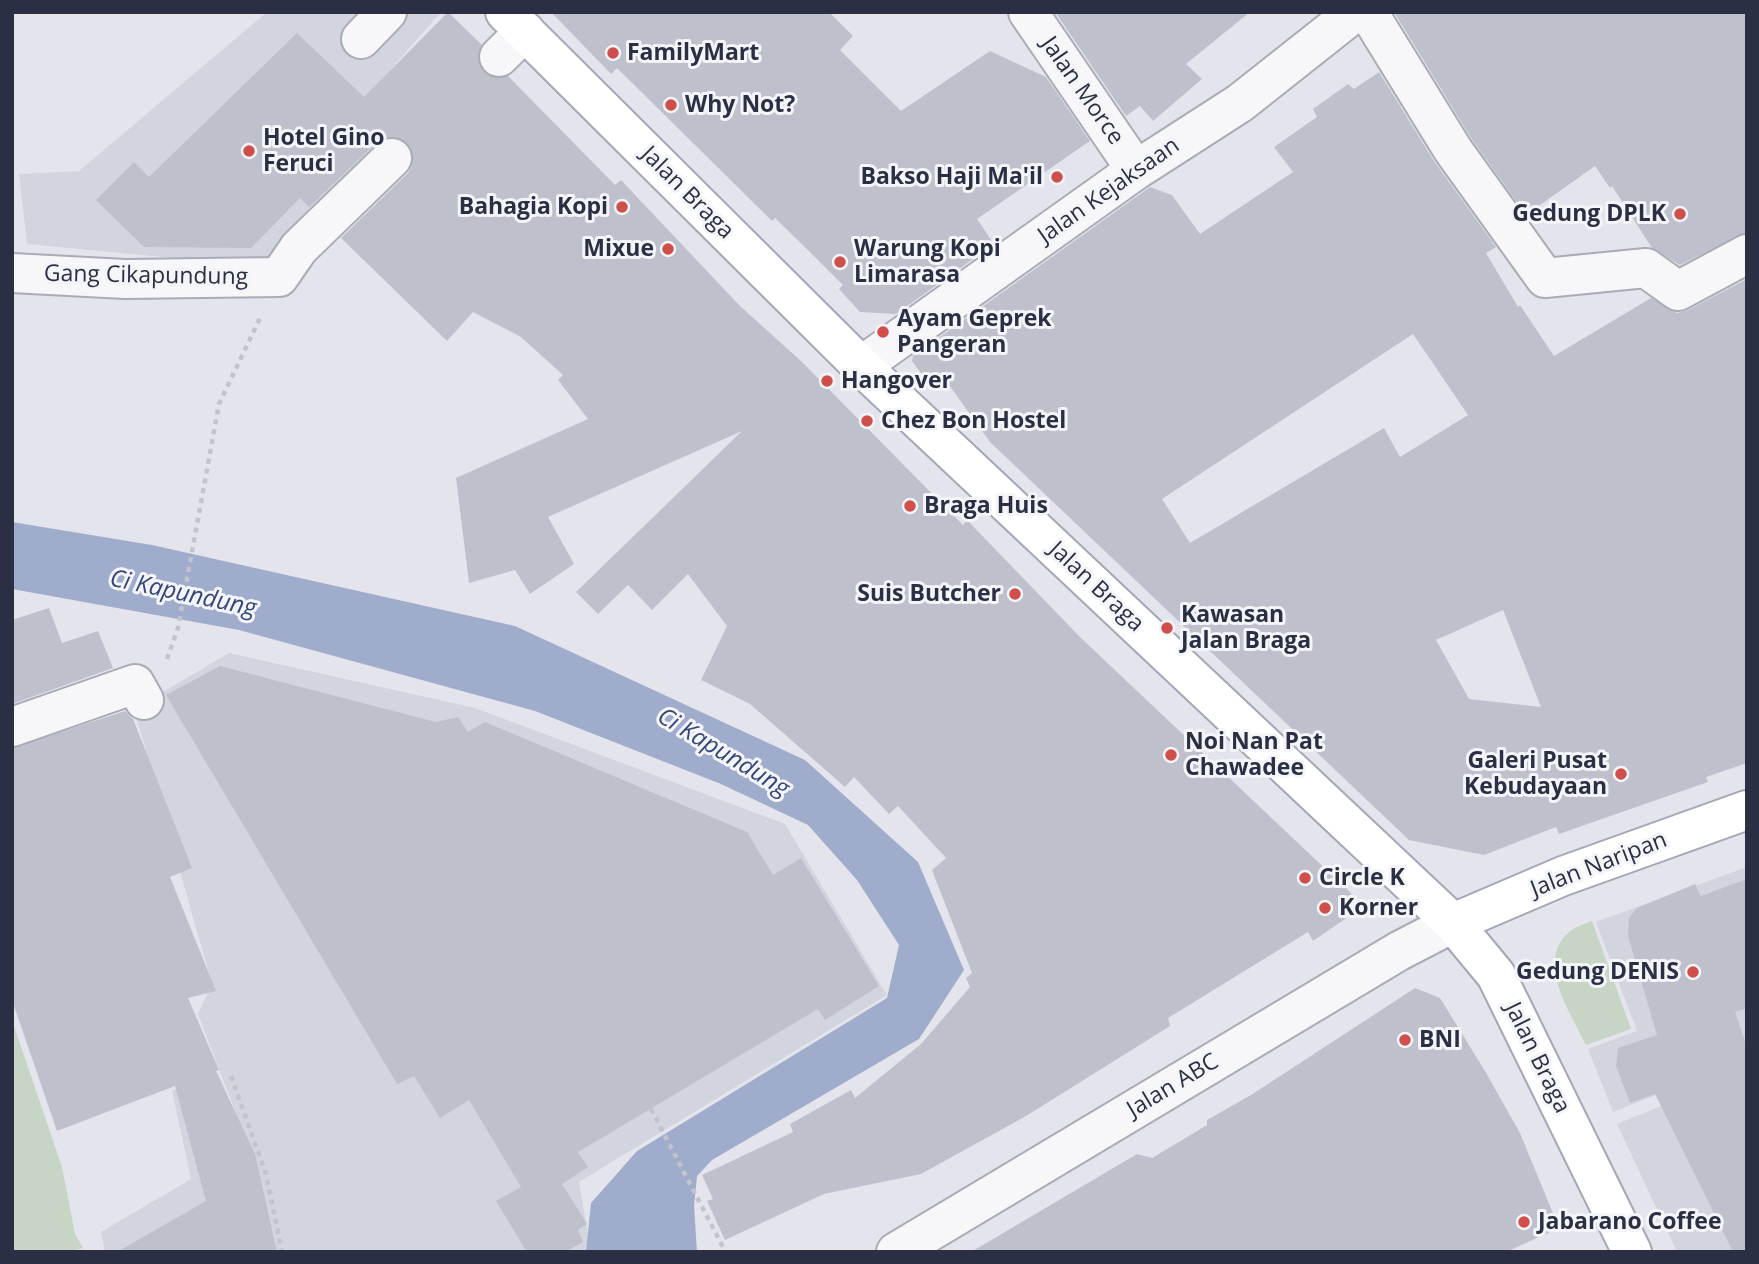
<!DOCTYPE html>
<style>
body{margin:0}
#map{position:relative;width:1759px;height:1264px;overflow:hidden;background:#e4e5ec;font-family:"Open Sans",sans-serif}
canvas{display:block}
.frame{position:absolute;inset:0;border:14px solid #2b2f44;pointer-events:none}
</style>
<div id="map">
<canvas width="1759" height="1264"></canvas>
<div class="frame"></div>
</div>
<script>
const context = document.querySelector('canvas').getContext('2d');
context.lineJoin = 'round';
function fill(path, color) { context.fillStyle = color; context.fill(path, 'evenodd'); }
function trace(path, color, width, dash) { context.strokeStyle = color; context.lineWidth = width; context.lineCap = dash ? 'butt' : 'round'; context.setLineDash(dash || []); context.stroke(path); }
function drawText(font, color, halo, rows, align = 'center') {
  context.font = font + ' "Open Sans",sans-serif'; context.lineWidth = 6; context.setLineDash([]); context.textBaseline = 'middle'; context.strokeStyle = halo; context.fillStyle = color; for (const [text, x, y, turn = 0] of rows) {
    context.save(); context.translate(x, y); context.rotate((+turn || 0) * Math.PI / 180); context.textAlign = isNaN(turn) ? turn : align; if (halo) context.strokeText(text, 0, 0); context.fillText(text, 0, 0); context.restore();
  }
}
fill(new Path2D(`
 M 267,12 L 441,12 L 356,109 L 384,135 L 373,147 L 381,155 L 267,267 L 27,244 L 19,174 L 79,171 Z
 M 229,653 L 475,708 L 785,824 L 887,995 L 579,1182 L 591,1252 L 274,1252 L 253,1158 L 198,1014 L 212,984 L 134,709 Z
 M 1747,867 L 1747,1059 L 1613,1112 L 1588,1049 L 1637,1031 L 1596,922 Z
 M 1747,1071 L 1747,1252 L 1677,1252 L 1617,1124 Z
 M 218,1073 L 252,1160 L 272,1252 L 105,1252 L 101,1232 L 191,1179 L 172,1091 Z`), '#d2d4de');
fill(new Path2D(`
 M 1592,921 L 1631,1029 L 1586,1045 C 1572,1015 1535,963 1568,933 C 1574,927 1585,924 1592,921 Z
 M 12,1020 L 62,1167 L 75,1234 L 83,1248 L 67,1252 L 12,1252 Z`), '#c6d5c5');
fill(new Path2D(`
 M 12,522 L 152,545 L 515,626 L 805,760 L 918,862 L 964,970 L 919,1039 L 712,1160 L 697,1176 L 694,1206 L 697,1252 L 586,1252 L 591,1203 L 637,1151 L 887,998 L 899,945 L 857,880 L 808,825 L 721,784 L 535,711 L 239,630 L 12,589 Z`), '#9faccb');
fill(new Path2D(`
 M 448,12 L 482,45 L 478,62 L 484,73 L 494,78 L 508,76 L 615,185 L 621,180 L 740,306 L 801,361 L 963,525 L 967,520 L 1081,638 L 1351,893 L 1352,908 L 1345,919 L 1313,941 L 1308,932 L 1168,1018 L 1170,1026 L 1026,1116 L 921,1174 L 824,1194 L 725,1240 L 707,1201 L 713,1199 L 702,1175 L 793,1132 L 790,1124 L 851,1090 L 855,1098 L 921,1044 L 970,987 L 966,978 L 972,973 L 932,870 L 946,858 L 898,806 L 889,814 L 854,777 L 845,787 L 750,704 L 701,680 L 727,626 L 688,574 L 652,610 L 628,585 L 598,614 L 576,592 L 742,431 L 548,517 L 574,564 L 530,594 L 515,570 L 469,583 L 456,478 L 588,419 L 558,380 L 563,375 L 521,337 L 473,312 L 447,341 L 341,238 L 408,173 L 413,163 L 413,153 L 407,142 L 397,137 L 386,137 L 377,142 L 309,207 L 300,198 L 251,248 L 144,247 L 96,200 L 134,162 L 149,177 L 297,33 L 364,97 Z
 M 551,12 L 829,12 L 853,36 L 840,50 L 901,111 L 990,51 L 1046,77 L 1090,141 L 977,219 L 994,244 L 896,314 L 860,312 L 839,289 L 843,285 L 812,254 L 775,218 L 772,221 L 617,68 L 611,74 Z
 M 1055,12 L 1250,12 L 1186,64 L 1202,79 L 1153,121 L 1140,106 L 1126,116 Z
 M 1394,12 L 1747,12 L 1747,232 L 1680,265 L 1652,248 L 1612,186 L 1610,188 L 1595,166 L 1526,215 L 1471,138 Z
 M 1379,72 L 1434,161 L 1496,247 L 1486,253 L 1518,307 L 1520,305 L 1554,356 L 1651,298 L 1677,313 L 1688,310 L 1747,279 L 1747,763 L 1706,777 L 1708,782 L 1559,834 L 1556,827 L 1484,855 L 1409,840 L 990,442 L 944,378 L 923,376 L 912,361 L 913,356 L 1150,187 L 1172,195 L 1200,234 L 1293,172 L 1274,147 L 1317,117 L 1313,109 L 1348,84 L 1354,89 ZM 1413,334 L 1468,415 L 1400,457 L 1384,428 L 1190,543 L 1162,499 ZM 1503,610 L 1541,707 L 1469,699 L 1436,640 Z
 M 49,608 L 62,643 L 98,631 L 113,668 L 12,704 L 12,620 Z
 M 220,666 L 436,722 L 458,717 L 468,732 L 485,722 L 747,832 L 773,875 L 801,858 L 879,986 L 825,1020 L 818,1009 L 578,1152 L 588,1167 L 562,1184 L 587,1224 L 578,1230 L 583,1242 L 565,1252 L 527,1252 L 496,1201 L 521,1187 L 469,1100 L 440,1118 L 414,1076 L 397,1084 L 166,695 Z
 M 125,711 L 133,719 L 192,868 L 170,877 L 216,991 L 188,998 L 219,1070 L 216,1071 L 255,1154 L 277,1252 L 117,1252 L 206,1201 L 175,1086 L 57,1131 L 12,1000 L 12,748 Z
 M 1747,879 L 1747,1008 L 1735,1012 L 1747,1047 L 1747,1252 L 1733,1252 L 1655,1094 L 1630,1103 L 1616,1066 L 1618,1048 L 1657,1035 L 1628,936 L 1629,918 L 1637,908 L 1695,884 L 1701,896 Z
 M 1415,988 L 1440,998 L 1485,1071 L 1520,1133 L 1559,1228 L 1506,1252 L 971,1252 L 1137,1154 L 1152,1158 L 1207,1125 L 1207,1120 L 1251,1095 Z`), '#bec0cc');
trace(new Path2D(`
 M 392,158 L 499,57`), '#bfc1ca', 38, [38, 19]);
const minor = new Path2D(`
 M 1028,12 L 1136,170
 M 1368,12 L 1453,150 L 1545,278 L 1646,268 L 1678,291 L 1747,254
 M 361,39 L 387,12
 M 499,57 L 525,31
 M 12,273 L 125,279 L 279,277 L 299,248 L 392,158
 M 861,366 L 1136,170 L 1240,103 L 1355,12
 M 12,727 L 135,684 L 144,700
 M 896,1252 L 1399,951 L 1453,923`);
const major = new Path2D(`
 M 505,12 L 861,366 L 1453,923 L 1496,975 L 1632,1252
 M 1453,923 L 1563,876 L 1747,810`);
trace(minor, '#a9abb6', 42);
trace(major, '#a3a7b7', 42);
trace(new Path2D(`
 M 167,659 L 178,628 L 219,404 L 261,316
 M 231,1076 L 266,1174 L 282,1252
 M 651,1109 L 723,1247`), '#c2c3cb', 4.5, [5, 5]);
trace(minor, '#f7f7fa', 38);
trace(major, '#fff', 38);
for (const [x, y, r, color] of [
 [613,53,7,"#cf504a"],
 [671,105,7,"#cf504a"],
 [249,151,7,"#cf504a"],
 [1057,177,7,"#cf504a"],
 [622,207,7,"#cf504a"],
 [1680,214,7,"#cf504a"],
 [668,249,7,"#cf504a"],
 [840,262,7,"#cf504a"],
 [883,332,7,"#cf504a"],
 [827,381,7,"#cf504a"],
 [867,421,7,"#cf504a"],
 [910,506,7,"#cf504a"],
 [1015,594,7,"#cf504a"],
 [1167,628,7,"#cf504a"],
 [1171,755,7,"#cf504a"],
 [1621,774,7,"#cf504a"],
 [1305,878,7,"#cf504a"],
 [1325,908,7,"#cf504a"],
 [1693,972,7,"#cf504a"],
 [1405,1040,7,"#cf504a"],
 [1524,1222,7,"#cf504a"]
]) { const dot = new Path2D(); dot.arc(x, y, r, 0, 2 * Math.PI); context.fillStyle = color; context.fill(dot); trace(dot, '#f4f5f9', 2.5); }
drawText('bold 23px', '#2b2f44', '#f4f5f9', [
 ["FamilyMart",627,53],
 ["Why Not?",685,105],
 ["Hotel Gino",263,138],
 ["Feruci",263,164],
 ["Bakso Haji Ma'il",1043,177,"right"],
 ["Bahagia Kopi",608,207,"right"],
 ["Gedung DPLK",1666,214,"right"],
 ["Mixue",654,249,"right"],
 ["Warung Kopi",854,249],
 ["Limarasa",854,275],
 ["Ayam Geprek",897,319],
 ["Pangeran",897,345],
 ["Hangover",841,381],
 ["Chez Bon Hostel",881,421],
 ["Braga Huis",924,506],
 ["Suis Butcher",1001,594,"right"],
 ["Kawasan",1181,615],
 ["Jalan Braga",1181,641],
 ["Noi Nan Pat",1185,742],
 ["Chawadee",1185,768],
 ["Galeri Pusat",1607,761,"right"],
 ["Kebudayaan",1607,787,"right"],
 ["Circle K",1319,878],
 ["Korner",1339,908],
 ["Gedung DENIS",1679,972,"right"],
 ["BNI",1419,1040],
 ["Jabarano Coffee",1538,1222]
], 'left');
drawText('23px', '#2b2f44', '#f4f5f9', [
 ["Jalan Morce",1082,91,55],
 ["Jalan Kejaksaan",1109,191,-35],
 ["Jalan Braga",687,193,45],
 ["Gang Cikapundung",146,276,1],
 ["Jalan Braga",1096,587,43],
 ["Jalan Naripan",1599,865,-21],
 ["Jalan Braga",1537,1058,64],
 ["Jalan ABC",1173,1086,-31]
]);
drawText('italic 24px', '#354679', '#f4f5f9', [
 ["Ci Kapundung",183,594,12],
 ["Ci Kapundung",723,753,31]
]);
</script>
